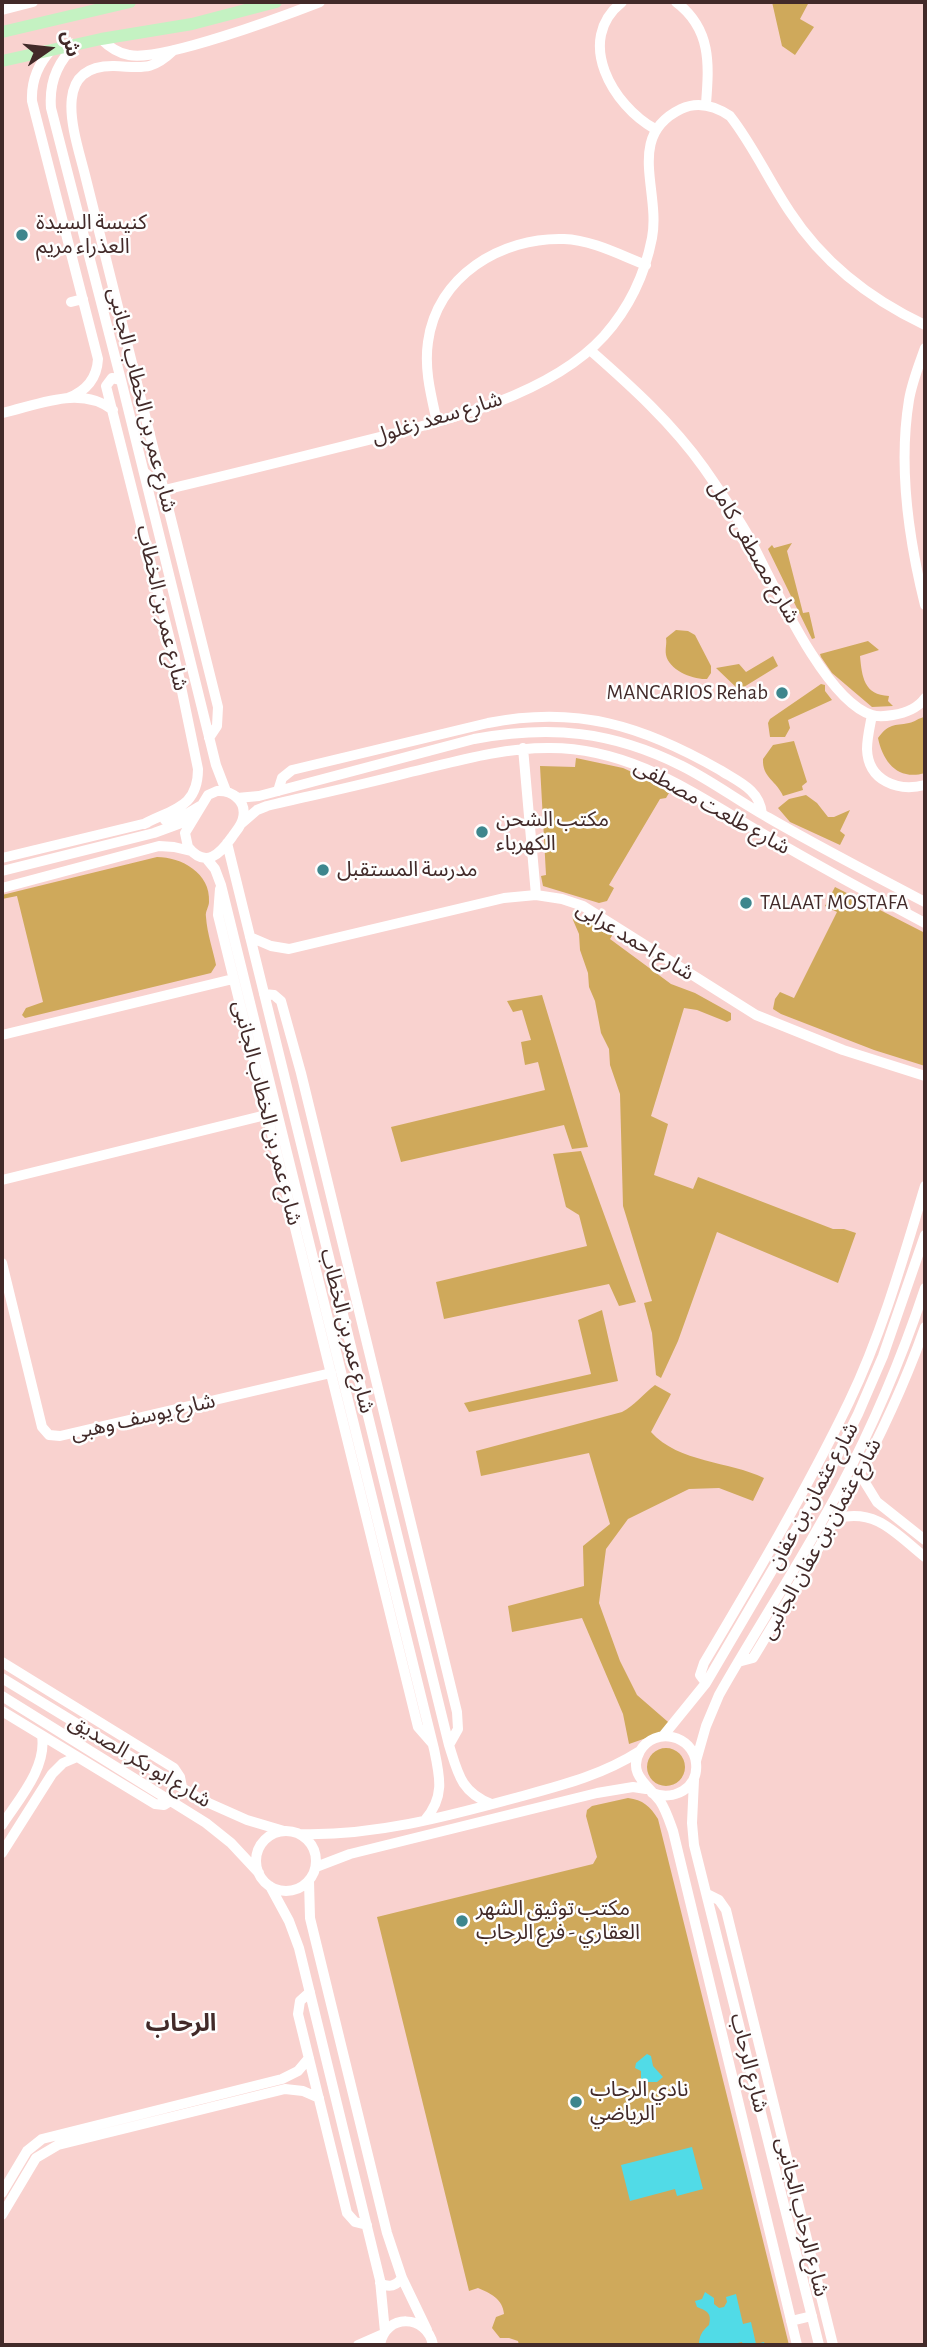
<!DOCTYPE html>
<meta charset="utf-8">
<style>
body{margin:0}
#map{position:relative;width:927px;height:2347px;overflow:hidden;background:#f9d2cf;font-family:"Alegreya Sans","Noto Sans Arabic",sans-serif}
canvas{display:block}
.frame{position:absolute;inset:0;border:4px solid #422a29;pointer-events:none}
.north{position:absolute;left:14px;top:14px;width:70px;height:70px;-webkit-text-stroke:5px #fefefe;paint-order:stroke;rotate:76deg;font-size:19px;font-weight:700;line-height:28px;text-align:center;color:#422a29}
.north::after{content:'';display:block;margin:auto;width:24px;height:32px;background:#422a29;clip-path:polygon(50% 0,100% 100%,50% 72%,0 100%)}
</style>
<div id="map">
<canvas width="927" height="2347"></canvas>
<div class="frame"></div>
<div class="north">ش</div>
</div>
<script>
const context = document.querySelector('canvas').getContext('2d');
context.lineJoin = 'round';
function fill(path, color) { context.fillStyle = color; context.fill(path, 'evenodd'); }
function trace(path, color, width, dash) { context.strokeStyle = color; context.lineWidth = width; context.lineCap = dash ? 'butt' : 'round'; context.setLineDash(dash || []); context.stroke(path); }
function drawText(font, color, halo, rows, align = 'center') {
  context.font = font + ' "Alegreya Sans","Noto Sans Arabic",sans-serif'; context.lineWidth = 5; context.setLineDash([]); context.textBaseline = 'middle'; context.strokeStyle = halo; context.fillStyle = color; for (const [text, x, y, turn = 0] of rows) {
    context.save(); context.translate(x, y); context.rotate((+turn || 0) * Math.PI / 180); context.textAlign = isNaN(turn) ? turn : align; if (halo) context.strokeText(text, 0, 0); context.fillText(text, 0, 0); context.restore();
  }
}
fill(new Path2D(`
 M 772,2 L 809,2 L 800,19 L 814,27 L 795,55 L 782,46 Z
 M 792,543 L 787,551 L 803,613 L 809,612 L 815,638 L 812,639 L 768,549 L 772,545 L 774,548 Z
 M 676,630 L 688,631 L 695,635 L 711,666 L 711,673 L 707,679 C 693,680 669,670 666,655 C 665,648 667,644 666,638 Z
 M 868,641 L 879,650 L 860,656 C 862,677 864,695 889,696 L 888,701 L 893,706 L 872,707 L 832,673 L 821,657 L 820,654 Z
 M 773,656 L 778,666 L 739,690 L 716,668 L 739,664 L 746,672 Z
 M 821,684 L 825,685 L 825,691 L 832,700 L 788,720 L 790,728 L 785,737 L 770,737 L 768,723 L 770,719 Z
 M 925,717 L 925,773 C 898,781 883,762 878,738 C 889,723 894,726 909,723 C 915,722 918,718 925,717 Z
 M 794,741 L 807,782 L 802,786 L 803,790 L 783,796 C 777,781 762,778 763,759 L 773,745 Z
 M 576,758 L 623,768 L 667,788 L 669,793 L 666,798 L 660,799 L 609,885 L 614,888 L 607,901 L 599,903 L 543,886 L 541,876 L 546,875 L 540,766 L 575,767 Z
 M 806,795 L 817,803 L 828,817 L 834,817 L 850,810 L 840,831 L 845,835 L 840,845 L 790,822 L 778,808 L 789,799 Z
 M 157,857 C 181,857 211,873 209,902 C 209,907 205,911 206,917 C 207,933 213,950 216,965 L 211,973 L 25,1018 L 22,1015 L 26,1008 L 43,1002 L 17,896 L 2,899 L 2,895 Z
 M 835,887 L 925,933 L 925,1066 L 874,1050 L 781,1014 L 773,1009 L 775,999 L 780,992 L 794,998 L 837,912 L 825,906 Z
 M 572,913 L 602,928 L 606,927 L 614,932 L 610,939 L 671,984 L 695,993 L 731,1013 L 731,1020 L 727,1022 L 697,1010 L 684,1008 L 651,1116 L 668,1124 L 654,1175 L 693,1189 L 698,1177 L 833,1229 L 844,1229 L 856,1233 L 838,1283 L 717,1232 L 678,1341 L 661,1378 L 656,1375 L 652,1333 L 644,1303 L 652,1301 L 623,1206 L 620,1094 L 610,1065 L 609,1049 L 601,1033 L 595,1001 L 589,987 L 588,973 L 580,950 L 579,934 L 573,920 Z
 M 542,995 L 588,1147 L 572,1149 L 564,1125 L 401,1162 L 391,1127 L 545,1090 L 538,1062 L 525,1065 L 521,1042 L 531,1040 L 522,1010 L 513,1012 L 507,1001 Z
 M 581,1151 L 636,1302 L 619,1306 L 609,1284 L 444,1319 L 436,1282 L 587,1246 L 579,1215 L 566,1207 L 553,1154 Z
 M 602,1310 L 618,1381 L 469,1412 L 464,1403 L 591,1374 L 578,1320 Z
 M 655,1385 L 671,1394 L 651,1432 C 679,1463 729,1461 764,1478 L 753,1501 L 719,1488 L 689,1489 L 628,1519 L 606,1549 L 599,1603 L 620,1661 L 637,1695 L 675,1728 L 629,1744 L 623,1714 L 582,1618 L 512,1632 L 508,1606 L 584,1586 L 583,1546 L 610,1524 L 589,1453 L 481,1476 L 476,1451 L 622,1412 C 634,1406 643,1394 655,1385 Z
 M647 1767a19 19 0 1 1 38 0a19 19 0 1 1-38 0Z
 M 628,1798 C 643,1800 650,1806 658,1819 L 789,2345 L 519,2345 L 518,2341 L 509,2338 L 500,2338 L 492,2328 L 496,2317 L 504,2314 C 503,2299 490,2293 478,2288 L 469,2291 L 377,1917 L 593,1864 L 597,1857 L 586,1816 L 587,1810 L 592,1806 Z`), '#cfa95b');
fill(new Path2D(`
 M 647,2054 L 651,2056 L 653,2066 L 663,2077 L 657,2082 L 641,2082 L 641,2071 L 635,2068 L 636,2063 Z
 M 692,2147 L 703,2189 L 677,2196 L 675,2189 L 630,2201 L 621,2165 Z
 M 705,2292 L 714,2298 L 714,2304 L 719,2308 L 724,2307 L 727,2302 L 726,2297 L 736,2294 L 743,2324 L 751,2322 L 756,2344 L 764,2342 L 765,2345 L 743,2345 L 742,2342 L 729,2345 L 699,2345 C 699,2336 702,2331 709,2325 C 712,2313 707,2311 697,2307 L 695,2301 L 702,2299 Z`), '#51dbe7');
trace(new Path2D(`
 M 622,2 C 574,40 613,106 655,129
 M 676,2 C 712,29 709,65 706,104
 M 2,10 L 33,2
 M 101,39 C 109,47 117,53 129,55 C 161,62 284,16 320,2
 M 76,45 C 57,62 49,83 51,108 L 121,380 L 216,765 L 226,791
 M 52,49 C 38,64 31,80 32,101 L 98,359 C 97,378 86,391 68,398
 M 174,50 C 151,72 142,67 114,66 C 48,65 76,138 85,175 L 218,707 L 217,726 L 209,738
 M 71,302 L 83,299
 M 925,348 C 919,365 912,382 909,400 C 898,467 909,541 925,605
 M 590,350 C 631,386 672,423 704,468 C 720,491 736,514 750,539 C 773,583 825,701 872,715 C 878,717 887,716 893,715 C 905,713 918,708 925,698
 M 121,380 L 112,378 L 106,386 L 178,672 L 198,769 C 198,808 172,809 144,824
 M 2,413 C 38,405 80,385 113,410
 M 437,422 C 431,395 424,369 428,342 C 437,276 501,237 564,239 C 592,240 620,255 646,265
 M 144,472 L 164,490 C 224,476 284,461 344,446 C 426,425 545,401 604,336 C 629,308 645,274 652,238 C 661,191 625,136 681,109 C 698,101 715,106 730,116 C 753,145 769,181 790,212 C 824,264 870,299 925,325
 M 872,715 C 870,726 867,738 867,749 C 868,781 898,792 925,785
 M 523,748 L 536,895
 M 217,791 C 232,790 247,801 243,818 C 242,825 236,831 232,837 C 220,854 206,869 188,847 L 185,833 L 208,795 Z
 M 278,791 L 282,778 L 292,770 L 488,723 C 577,705 643,726 720,770 C 739,782 760,790 762,814
 M 237,798 L 259,796 L 474,739 C 551,725 612,731 682,766 C 712,781 740,802 769,818 C 821,848 873,875 925,902
 M 165,820 L 185,815 L 200,806
 M 242,823 L 257,810 L 267,806 C 314,795 361,785 407,773 C 454,762 500,748 548,748 C 632,747 697,796 767,836 C 819,866 872,895 925,923
 M 227,843 L 449,1745 C 458,1774 461,1792 491,1804
 M 2,858 L 147,823
 M 206,858 L 215,869 L 221,885 L 434,1749 C 440,1777 445,1797 425,1820
 M 2,871 L 154,833 L 192,819
 M 2,888 L 159,846 L 174,847 L 191,851
 M 220,889 L 218,915 L 418,1727 L 432,1743
 M 250,937 L 271,946 L 289,949 L 504,898 L 536,895 L 562,899 L 583,906 L 756,1015 L 843,1050 L 925,1076
 M 264,994 L 274,995 L 281,1001 L 301,1073 L 457,1712 L 458,1729 L 449,1745
 M 2,1035 L 233,979
 M 2,1180 L 274,1113
 M 2,1263 L 42,1427 L 49,1435 L 60,1436 L 331,1373
 M 861,1476 L 877,1502 L 925,1540
 M 838,1518 C 877,1508 897,1535 925,1557
 M 2,1662 L 174,1768 L 180,1777 L 182,1787
 M 738,1662 L 753,1658 C 818,1551 883,1446 925,1327
 M 2,1678 L 202,1800 L 247,1820 L 284,1831
 M 706,1683 L 700,1675 L 704,1663 C 755,1577 806,1491 849,1402 C 882,1333 903,1259 925,1186
 M 2,1696 L 206,1823 L 231,1843 L 259,1873
 M 2,1711 L 155,1804 L 164,1805 L 172,1800
 M 663,1736 L 706,1683 L 824,1482 L 858,1414 L 883,1356 L 925,1235
 M 696,1761 L 706,1726 L 719,1695 C 758,1626 803,1559 840,1488 C 874,1424 902,1357 925,1288
 M 694,1780 L 692,1823 L 694,1845 L 819,2345
 M 652,1793 C 673,1801 699,1789 696,1763 C 693,1735 655,1726 640,1751 C 627,1774 648,1785 660,1801 C 666,1810 669,1820 673,1831 L 797,2345
 M 2,1825 C 18,1800 47,1768 42,1736
 M256 1861a30 30 0 1 1 60 0a30 30 0 1 1-60 0Z
 M 300,1834 C 374,1836 445,1817 515,1798 C 559,1786 601,1776 640,1751
 M 2,1853 L 52,1774 L 63,1763 L 77,1757
 M 316,1867 L 350,1854 L 597,1793 L 633,1787 L 646,1789
 M 309,1881 L 310,1918 L 387,2233 L 402,2278 L 427,2330
 M 270,1886 L 289,1921 L 299,1948 L 380,2280 L 385,2332
 M 707,1894 L 719,1900 L 726,1910 L 833,2345
 M 310,1992 L 300,2001 L 298,2014 L 347,2213 L 355,2222 L 367,2225
 M 2,2193 L 27,2151 L 42,2139 L 282,2079 L 298,2071 L 309,2058
 M 2,2215 L 36,2158 L 58,2145 L 285,2089 L 303,2091 L 319,2098
 M 380,2283 C 389,2288 396,2286 402,2278
 M 791,2321 L 812,2316
 M 358,2345 L 383,2334
 M 380,2345 C 385,2313 427,2314 433,2345`), '#fff', 10);
trace(new Path2D(`
 M 2,32 L 130,2
 M 2,61 L 101,39 L 192,24 L 276,2`), '#c4f2c2', 12);
for (const [x, y, r, color] of [
 [22,235,7,"#3e868d"],
 [782,693,7,"#3e868d"],
 [482,832,7,"#3e868d"],
 [323,870,7,"#3e868d"],
 [746,903,7,"#3e868d"],
 [462,1921,7,"#3e868d"],
 [576,2102,7,"#3e868d"]
]) { const dot = new Path2D(); dot.arc(x, y, r, 0, 2 * Math.PI); context.fillStyle = color; context.fill(dot); trace(dot, '#fefefe', 2.5); }
drawText('21px', '#422a29', '#fefefe', [
 ["كنيسة السيدة",36,223],
 ["العذراء مريم",36,247],
 ["MANCARIOS Rehab",768,693,"right"],
 ["مكتب الشحن",496,820],
 ["الكهرباء",496,844],
 ["مدرسة المستقبل",337,870],
 ["TALAAT MOSTAFA",760,903],
 ["مكتب توثيق الشهر",476,1909],
 ["العقاري - فرع الرحاب",476,1933],
 ["نادي الرحاب",590,2090],
 ["الرياضي",590,2114]
], 'left');
drawText('21px', '#422a29', '#fefefe', [
 ["شارع عمر بن الخطاب الجانبى",142,400,76],
 ["شارع سعد زغلول",437,418,-17],
 ["شارع مصطفى كامل",754,552,60],
 ["شارع عمر بن الخطاب",162,608,77],
 ["شارع طلعت مصطفى",712,807,29],
 ["شارع احمد عرابى",635,941,31],
 ["شارع عمر بن الخطاب الجانبى",267,1113,76],
 ["شارع عمر بن الخطاب",347,1331,76],
 ["شارع يوسف وهبى",143,1417,-13],
 ["شارع عثمان بن عفان",813,1496,-61],
 ["شارع عثمان بن عفان الجانبى",821,1539,-61],
 ["شارع ابو بكر الصديق",140,1761,31],
 ["شارع الرحاب",749,2063,76],
 ["شارع الرحاب الجانبى",802,2217,76]
]);
drawText('bold 24px', '#422a29', '#fefefe', [
 ["الرحاب",181,2024]
]);
</script>
